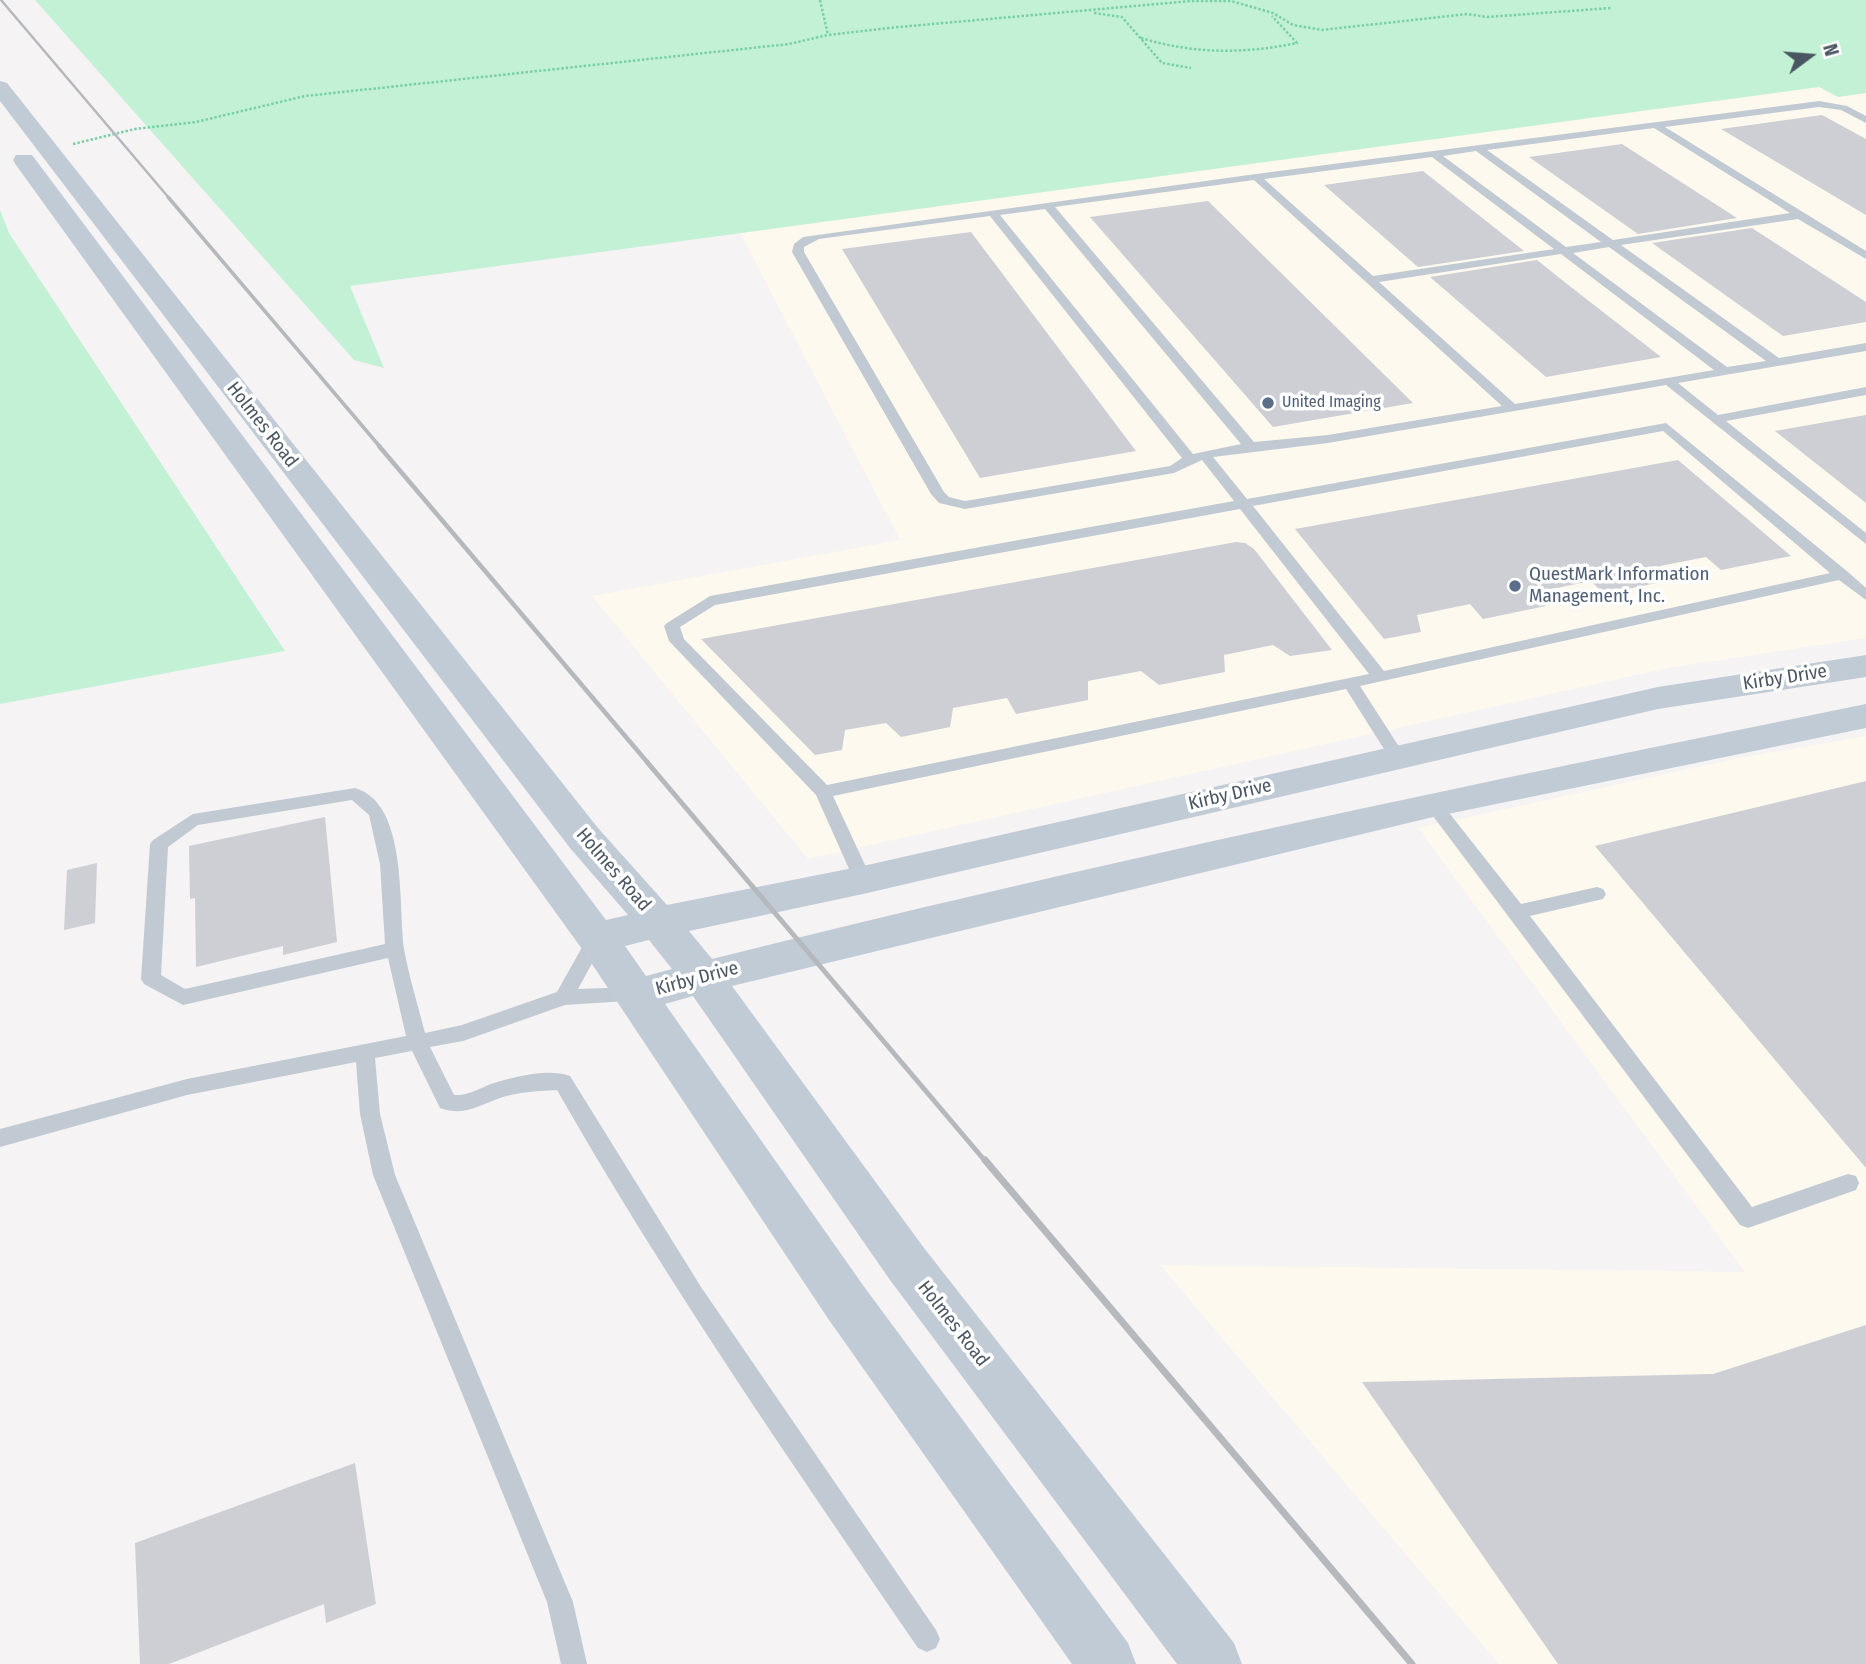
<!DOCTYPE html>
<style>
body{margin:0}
#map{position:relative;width:1866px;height:1664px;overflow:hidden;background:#f5f3f3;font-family:"Fira Sans Condensed",sans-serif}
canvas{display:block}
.north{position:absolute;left:1775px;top:21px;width:70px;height:70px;-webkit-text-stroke:5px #fff;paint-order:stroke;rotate:74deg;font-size:19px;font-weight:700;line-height:28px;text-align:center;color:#4a5661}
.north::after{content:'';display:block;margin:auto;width:24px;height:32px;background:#4a5661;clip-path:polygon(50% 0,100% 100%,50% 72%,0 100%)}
</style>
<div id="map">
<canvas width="1866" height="1664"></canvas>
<div class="north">N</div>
</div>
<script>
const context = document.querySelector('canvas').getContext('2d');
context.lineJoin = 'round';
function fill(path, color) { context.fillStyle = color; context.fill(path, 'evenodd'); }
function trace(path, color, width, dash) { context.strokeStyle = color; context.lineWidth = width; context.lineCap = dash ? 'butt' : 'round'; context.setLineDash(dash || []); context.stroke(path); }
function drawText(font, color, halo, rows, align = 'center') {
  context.font = font + ' "Fira Sans Condensed",sans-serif'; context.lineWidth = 7; context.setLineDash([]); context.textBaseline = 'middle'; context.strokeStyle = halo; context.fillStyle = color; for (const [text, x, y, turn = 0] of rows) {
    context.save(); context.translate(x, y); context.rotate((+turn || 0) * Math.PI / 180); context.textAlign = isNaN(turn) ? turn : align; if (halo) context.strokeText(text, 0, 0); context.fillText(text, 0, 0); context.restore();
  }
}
fill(new Path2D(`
 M 1820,87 L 1838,97 L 1866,93 L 1866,638 L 1668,668 L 808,859 L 592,596 L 900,540 L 740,233 Z
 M 1866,736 L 1866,1664 L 1499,1664 L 1160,1265 L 1745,1272 L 1418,828 L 1739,758 Z`), '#fdf9ef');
fill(new Path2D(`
 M 35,0 L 1866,0 L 1866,93 L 1838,97 L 1819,87 L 350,286 L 384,368 L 354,360 Z
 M 0,210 L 9,233 L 285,651 L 0,704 Z`), '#c3f1d5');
fill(new Path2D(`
 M 1822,115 L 1866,139 L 1866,215 L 1721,129 Z
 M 1622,144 L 1737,218 L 1638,234 L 1529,157 Z
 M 1423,171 L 1524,251 L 1418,267 L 1324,185 Z
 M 1208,201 L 1413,403 L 1273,427 L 1090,217 Z
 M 1752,228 L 1866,302 L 1866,322 L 1783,336 L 1652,243 Z
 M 971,232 L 1136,451 L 980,478 L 842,249 Z
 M 1537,260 L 1567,284 L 1661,357 L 1546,377 L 1430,277 Z
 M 1866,415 L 1866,503 L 1775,431 Z
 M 1678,460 L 1791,556 L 1721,570 L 1706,557 L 1660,566 L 1666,581 L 1604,594 L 1591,581 L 1542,591 L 1546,606 L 1483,619 L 1470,604 L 1417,615 L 1421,632 L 1384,639 L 1295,529 Z
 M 1236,542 L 1245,543 L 1254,549 L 1332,650 L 1290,656 L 1273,645 L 1224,655 L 1225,672 L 1159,685 L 1141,671 L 1088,681 L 1088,700 L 1016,714 L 1007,698 L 953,708 L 950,727 L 901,737 L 886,723 L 845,730 L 842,750 L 815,755 L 701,639 Z
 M 1866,781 L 1866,1168 L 1595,846 Z
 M 325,817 L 337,942 L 283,955 L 283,946 L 196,967 L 195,898 L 190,899 L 189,846 Z
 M 97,863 L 95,923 L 64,930 L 67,870 Z
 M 1866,1325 L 1866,1664 L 1558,1664 L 1362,1382 L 1713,1374 Z
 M 355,1463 L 376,1604 L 326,1623 L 324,1604 L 169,1664 L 140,1664 L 135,1543 Z`), '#cdcfd5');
trace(new Path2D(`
 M 820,0 L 828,35
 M 1094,13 L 1122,17 L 1162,63 L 1191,68
 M 1141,38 C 1193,54 1244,54 1297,43 L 1272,16
 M 73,144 L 135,129 L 196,122 L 305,96 L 789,44 L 828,35 L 899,27 L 1191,1 L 1231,1 L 1273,13 L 1293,25 L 1322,30 L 1467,14 L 1487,17 L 1611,8`), '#7ad0a6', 2.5, [2.5, 2]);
fill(new Path2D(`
 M 1819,101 L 1847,106 L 1866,116 L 1866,123 L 1841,110 L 1819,107 L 1665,127 L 1866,251 L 1866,259 L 1798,219 L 1621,245 L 1779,358 L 1866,343 L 1866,351 L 1678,383 L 1718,415 L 1866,387 L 1866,395 L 1726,421 L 1866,533 L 1866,544 L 1666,385 L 1328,443 L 1213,457 L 1247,499 L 1666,423 L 1848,572 L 1866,588 L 1866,600 L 1839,580 L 1360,686 L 1405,756 L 1397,762 L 1391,760 L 1346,689 L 833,796 L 872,880 L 869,885 L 857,885 L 854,880 L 816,795 L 669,641 L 664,626 L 667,623 L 710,596 L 1234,501 L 1202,460 L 1174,473 L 965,509 L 939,503 L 931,494 L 792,252 L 794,244 L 803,237 L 1256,174 ZM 1654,128 L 1790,213 L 1613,240 L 1487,150 ZM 1476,151 L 1601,242 L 1566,247 L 1443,156 ZM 1432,157 L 1554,249 L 1373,276 L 1264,179 ZM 1254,180 L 1502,406 L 1328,435 L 1254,442 L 1055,207 ZM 1045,209 L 1241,444 L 1193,454 L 1000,215 ZM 990,216 L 1182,458 L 1170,466 L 965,501 L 949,497 L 944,492 L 804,252 L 804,247 L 819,239 ZM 1609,247 L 1766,361 L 1727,367 L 1573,253 ZM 1561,254 L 1714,370 L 1515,404 L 1379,282 ZM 1663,431 L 1830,573 L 1384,671 L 1253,506 ZM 1240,509 L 1369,674 L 827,785 L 684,639 L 680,627 L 715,605 Z
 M 355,788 C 408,803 398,905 404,949 C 409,977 418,1005 425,1033 L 462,1025 L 557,992 L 590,933 L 604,933 L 606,938 L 578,989 L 635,987 L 642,990 L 645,995 L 642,1000 L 565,1005 L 463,1041 L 430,1047 L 454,1095 C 468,1096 478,1089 491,1084 C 514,1077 547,1068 570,1076 L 701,1287 L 936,1630 L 940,1639 L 936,1648 L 927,1652 L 918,1648 C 793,1465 667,1283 557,1090 C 539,1091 520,1092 503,1097 C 479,1105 465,1117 440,1108 L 412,1051 L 375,1058 L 380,1114 L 395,1175 L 573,1602 L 587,1664 L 561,1664 L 547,1602 L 373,1175 L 360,1114 L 356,1062 L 187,1095 L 0,1147 L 0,1129 L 187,1079 L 406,1036 L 388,958 L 183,1005 L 144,984 L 141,979 L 150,844 L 153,840 L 193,814 ZM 352,800 L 369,815 L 380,864 L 385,944 L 185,989 L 161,975 L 168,847 L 198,825 Z
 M 1433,798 L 1439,800 L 1521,904 L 1597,887 L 1603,889 L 1606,894 L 1603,899 L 1530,916 L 1752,1207 L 1848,1174 L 1856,1176 L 1859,1183 L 1856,1190 L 1748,1228 L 1740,1225 L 1427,808 L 1424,804 Z`), '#c1cad2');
fill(new Path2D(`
 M 0,81 L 7,83 L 598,828 L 667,905 L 863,866 L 1658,687 L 1866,655 L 1866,677 L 1658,709 L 863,894 L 689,931 L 712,959 C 1094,863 1480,782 1866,704 L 1866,728 L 1433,817 L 732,986 L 924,1248 L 1234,1643 L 1242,1664 L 1177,1664 L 890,1280 L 693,996 L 665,1004 L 865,1288 L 1128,1643 L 1136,1664 L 1072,1664 L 829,1320 L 582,949 L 16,165 L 13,160 L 16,155 L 32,155 L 606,920 L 628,915 L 570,848 L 0,101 ZM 649,940 L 672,969 L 646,976 L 625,946 Z`), '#c1cbd6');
trace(new Path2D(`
 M 1,0 L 169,198`), '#b5b8bd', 2.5);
trace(new Path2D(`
 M 168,197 L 381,448`), '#b5b8bd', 3.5);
trace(new Path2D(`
 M 379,446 L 648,763`), '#b5b8bd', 4.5);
trace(new Path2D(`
 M 647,762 L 986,1162`), '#b5b8bd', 5);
trace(new Path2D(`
 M 985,1160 L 1412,1664`), '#b5b8bd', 7);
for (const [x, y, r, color] of [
 [1268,403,7,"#5c6f8a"],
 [1515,586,7,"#5c6f8a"]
]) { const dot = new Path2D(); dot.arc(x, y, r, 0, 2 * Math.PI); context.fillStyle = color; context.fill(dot); trace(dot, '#fff', 2.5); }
drawText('16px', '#4e5e75', '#fff', [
 ["United Imaging",1282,403]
], 'left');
drawText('19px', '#4a5661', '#fff', [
 ["Holmes Road",262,425,52],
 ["Kirby Drive",1785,678,-9],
 ["Kirby Drive",1230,795,-13],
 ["Holmes Road",613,870,49],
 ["Kirby Drive",697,979,-15],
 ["Holmes Road",953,1324,52]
]);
drawText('19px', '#4e5e75', '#fff', [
 ["QuestMark Information",1529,575],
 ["Management, Inc.",1529,597]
], 'left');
</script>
